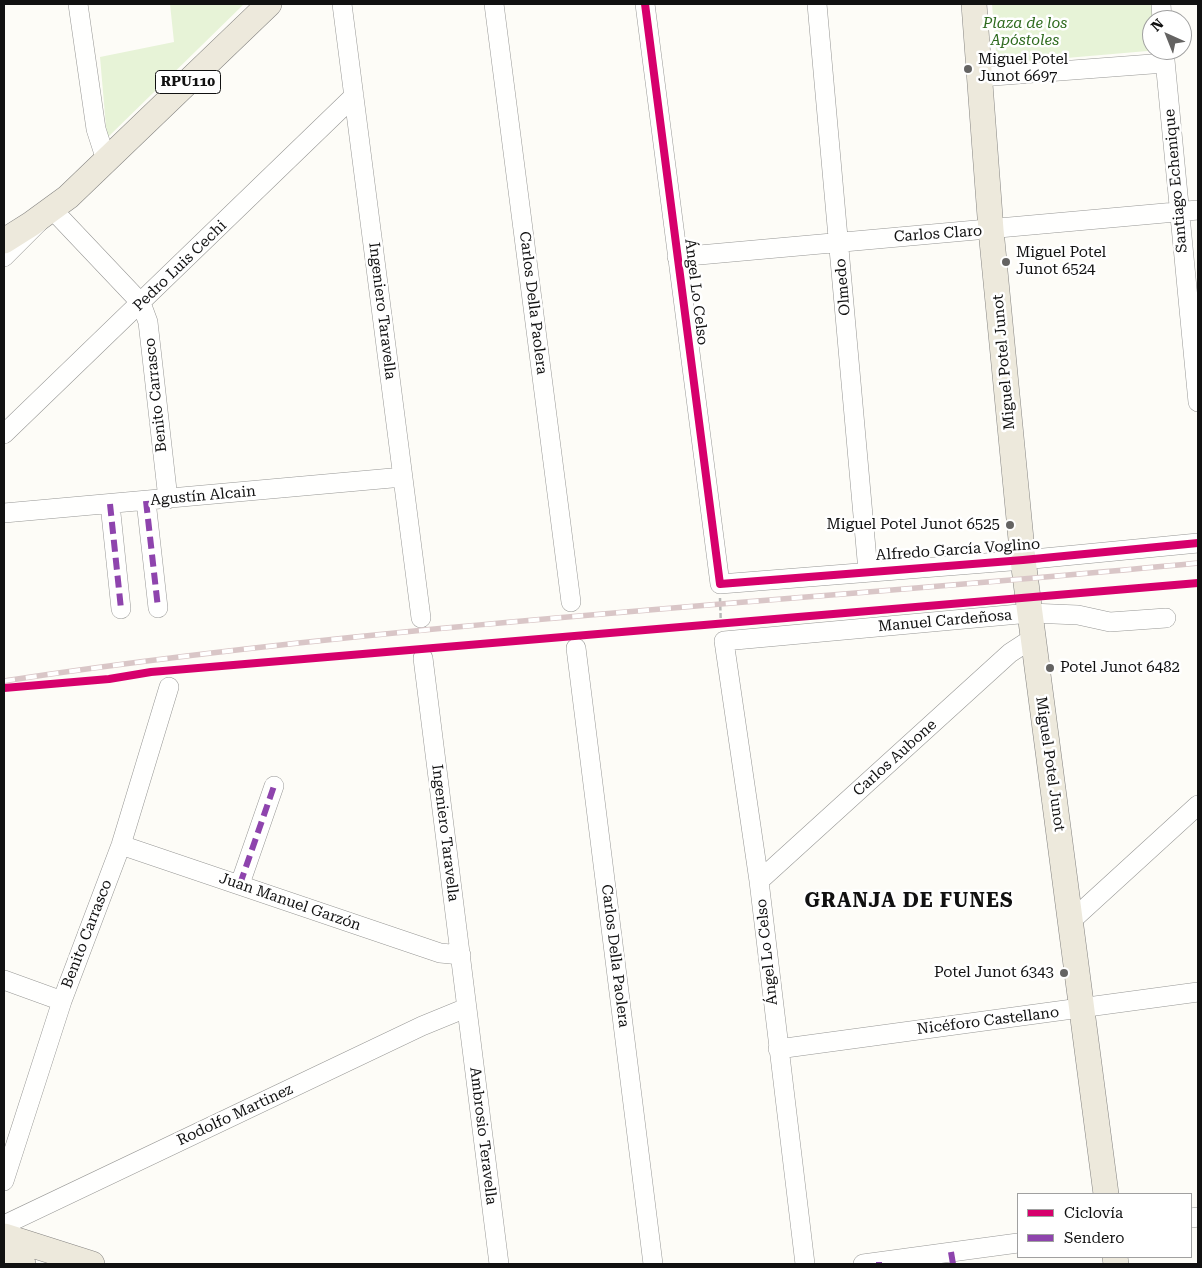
<!DOCTYPE html>
<meta charset="utf-8">
<style>
body{margin:0}
#map{position:relative;width:1202px;height:1268px;overflow:hidden;background:#fdfcf7;font-family:"Roboto Serif",serif}
canvas{display:block}
.frame{position:absolute;inset:0;border:5px solid #111;pointer-events:none}
.legend{position:absolute;left:1017px;top:1193px;width:175px;height:65px;box-sizing:border-box;background:#fff;border:1px solid #a0a0a0;margin:0;padding:6px 9px;list-style:none;font-size:15px;color:#111}
.legend li{display:flex;align-items:center;gap:10px;height:25px}
.legend b{width:25px;border:1px solid #a0a0a0}
.north{position:absolute;left:1142px;top:10px;width:50px;height:50px;box-sizing:border-box;background:#fff;border:1px solid #a0a0a0;border-radius:50%;rotate:316deg;font-size:14px;font-weight:700;line-height:20px;text-align:center;color:#111}
.north::after{content:'';display:block;margin:auto;width:18px;height:22px;background:#646362;clip-path:polygon(50% 0,100% 100%,50% 72%,0 100%)}
</style>
<div id="map">
<canvas width="1202" height="1268"></canvas>
<div class="frame"></div>
<ul class="legend">
<li><b style="height:6px;background:#d6006c"></b>Ciclovía</li>
<li><b style="height:6px;background:#8e44ad"></b>Sendero</li>
</ul>
<div class="north">N</div>
</div>
<script>
const context = document.querySelector('canvas').getContext('2d');
context.lineJoin = 'round';
function fill(path, color) { context.fillStyle = color; context.fill(path, 'evenodd'); }
function trace(path, color, width, dash) { context.strokeStyle = color; context.lineWidth = width; context.lineCap = dash ? 'butt' : 'round'; context.setLineDash(dash || []); context.stroke(path); }
function drawText(font, color, halo, rows, align = 'center') {
  context.font = font + ' "Roboto Serif",serif'; context.lineWidth = 5; context.setLineDash([]); context.textBaseline = 'middle'; context.strokeStyle = halo; context.fillStyle = color; for (const [text, x, y, turn = 0] of rows) {
    context.save(); context.translate(x, y); context.rotate((+turn || 0) * Math.PI / 180); context.textAlign = isNaN(turn) ? turn : align; if (halo) context.strokeText(text, 0, 0); context.fillText(text, 0, 0); context.restore();
  }
}
fill(new Path2D(`
 M 170,4 L 244,4 L 107,138 L 100,57 L 174,42 Z
 M 992,4 L 1156,4 L 1157,20 L 1152,20 L 1152,50 L 1159,50 L 997,64 Z`), '#e7f3d7');
const minor = new Path2D(`
 M 78,4 L 96,129 L 106,160
 M 342,4 L 421,618
 M 494,4 L 571,602
 M 645,4 L 720,584 L 1023,560 L 1198,543
 M 817,4 L 868,571
 M 1161,4 L 1162,20
 M 1164,50 L 1198,402
 M 980,77 L 1165,63
 M 4,257 L 52,209 L 141,303 L 148,322 L 168,499
 M 677,257 L 1198,210
 M 4,434 L 354,96
 M 146,501 L 158,608
 M 110,504 L 121,609
 M 4,513 L 403,477
 M 576,648 L 653,1264
 M 423,658 L 499,1264
 M 121,845 L 440,953 L 461,955
 M 759,881 L 1010,653 L 1033,638
 M 240,884 L 274,786
 M 1071,921 L 1198,805
 M 4,980 L 62,1001
 M 778,1049 L 1198,992
 M 4,1181 L 62,1001 L 121,845 L 169,687
 M 1191,1218 L 1198,1217
 M 4,1225 L 422,1026 L 466,1008
 M 805,1264 L 759,881 L 724,641 L 1030,613 L 1078,615 L 1110,622 L 1166,618
 M 863,1264 L 1018,1243`);
const major = new Path2D(`
 M 974,4 L 991,230 L 1023,560 L 1106,1194
 M 4,241 L 31,224 L 68,197 L 269,4
 M 4,1236 L 92,1264
 M 1115,1257 L 1116,1264
 M 4,1258 L 23,1264`);
trace(minor, '#979795', 20);
trace(major, '#858482', 26);
trace(new Path2D(`
 M 720,598 L 721,628`), '#b9b9b8', 2.5, [5, 2.5]);
trace(minor, '#fffffe', 19);
trace(major, '#ede9dc', 25);
const rail = new Path2D(`
 M 4,681 C 400,621 800,602 1198,563`);
trace(rail, '#d9c6c7', 5.5);
trace(rail, '#fff', 4, [11]);
trace(new Path2D(`
 M 146,501 L 158,608
 M 110,504 L 121,609
 M 240,884 L 274,786
 M 951,1252 L 953,1264
 M 879,1262 L 879,1264`), '#8e44ad', 6, [12, 6]);
trace(new Path2D(`
 M 645,4 L 720,584 L 1023,560 L 1198,543
 M 4,688 L 109,679 L 151,672 L 1198,583`), '#d6006c', 8);
for (const [x, y, r, color] of [
 [968,69,5,"#646362"],
 [1006,262,5,"#646362"],
 [1010,525,5,"#646362"],
 [1050,668,5,"#646362"],
 [1064,973,5,"#646362"]
]) { const dot = new Path2D(); dot.arc(x, y, r, 0, 2 * Math.PI); context.fillStyle = color; context.fill(dot); trace(dot, '#fff', 2); }
for (const [x, y, w] of [
 [188,82,65]
]) { const box = new Path2D(); box.roundRect(x - w / 2, y - 11.5, w, 23, 4); context.fillStyle = '#fff'; context.fill(box); trace(box, '#111', 1); }
drawText('bold 14px', '#111', null, [
 ["RPU110",188,82]
]);
drawText('italic 15px', '#2f6b1f', '#fff', [
 ["Plaza de los",1025,24],
 ["Apóstoles",1025,41]
]);
drawText('15px', '#111', '#fff', [
 ["Miguel Potel",978,60],
 ["Junot 6697",978,77],
 ["Miguel Potel",1016,253],
 ["Junot 6524",1016,270],
 ["Miguel Potel Junot 6525",1000,525,"right"],
 ["Potel Junot 6482",1060,668],
 ["Potel Junot 6343",1054,973,"right"]
], 'left');
drawText('15px', '#111', '#fff', [
 ["Santiago Echenique",1176,181,-95],
 ["Carlos Claro",938,234,-4],
 ["Pedro Luis Cechi",180,266,-44],
 ["Olmedo",843,287,-95],
 ["Ángel Lo Celso",696,292,83],
 ["Carlos Della Paolera",533,303,83],
 ["Ingeniero Taravella",382,311,83],
 ["Miguel Potel Junot",1004,362,-95],
 ["Benito Carrasco",156,395,-96],
 ["Agustín Alcain",203,496,-5],
 ["Alfredo García Voglino",958,550,-4],
 ["Manuel Cardeñosa",945,621,-5],
 ["Carlos Aubone",895,758,-42],
 ["Miguel Potel Junot",1050,764,82],
 ["Ingeniero Taravella",445,833,83],
 ["Juan Manuel Garzón",290,902,19],
 ["Benito Carrasco",87,934,-69],
 ["Ángel Lo Celso",767,952,-96],
 ["Carlos Della Paolera",615,956,83],
 ["Nicéforo Castellano",988,1021,-7],
 ["Rodolfo Martinez",235,1115,-25],
 ["Ambrosio Teravella",483,1136,83]
]);
context.letterSpacing = '1px';
drawText('bold 20px', '#111', '#fff', [
 ["GRANJA DE FUNES",909,901]
]);
context.letterSpacing = '0px';
</script>
